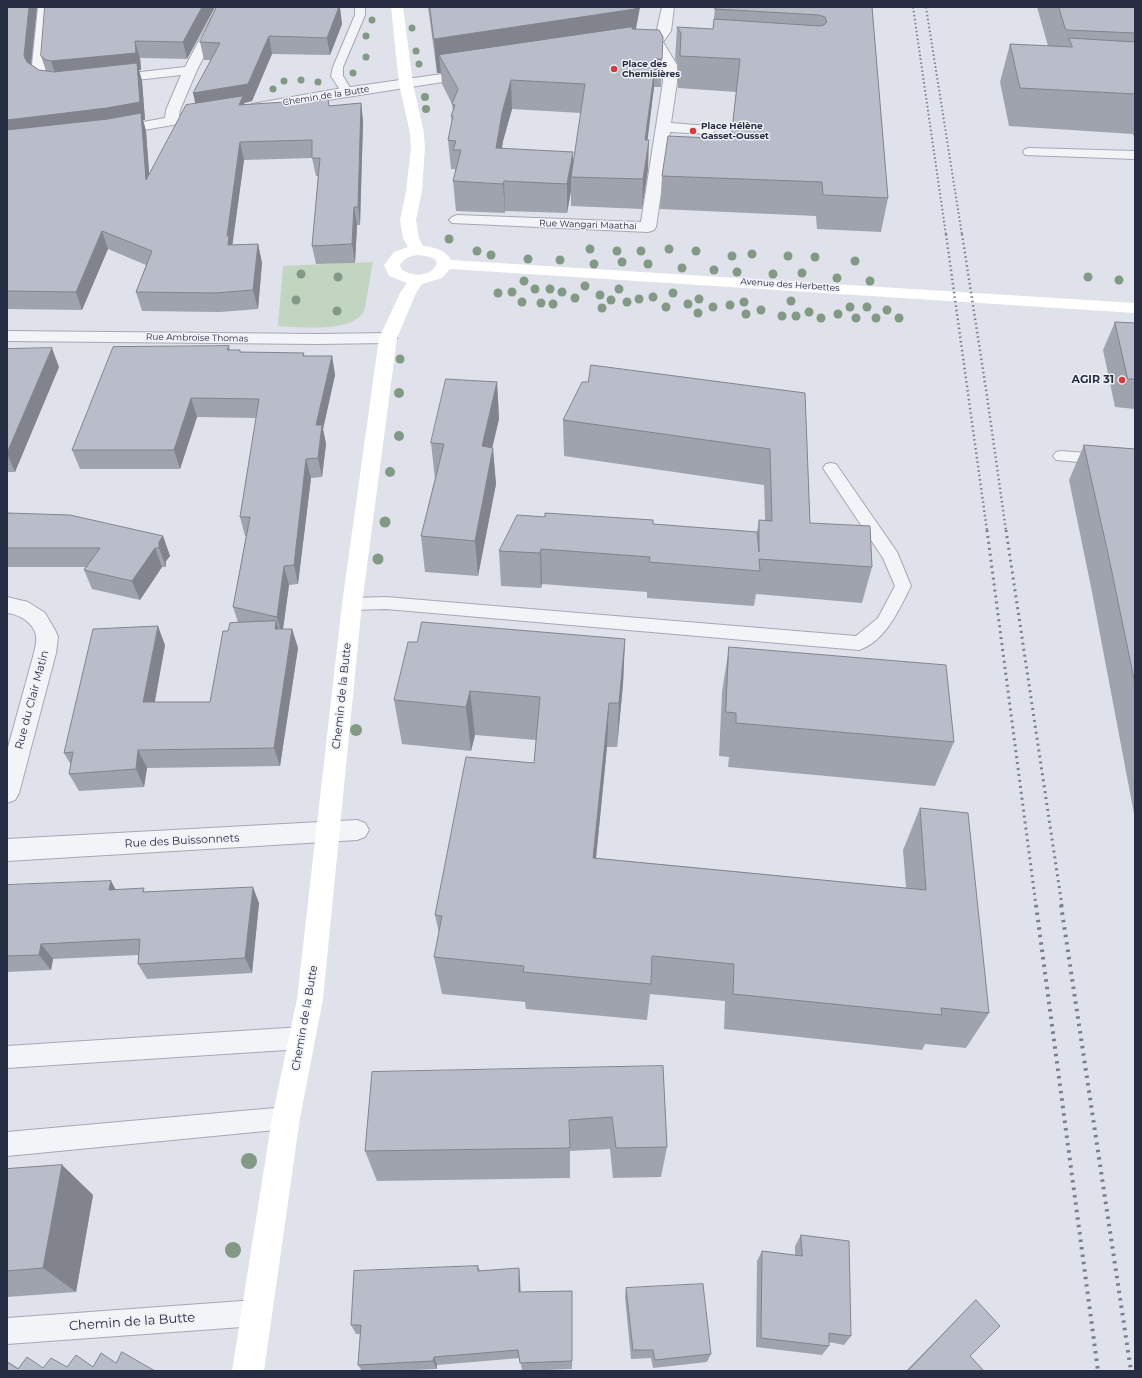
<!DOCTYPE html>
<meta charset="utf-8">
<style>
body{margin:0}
#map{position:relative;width:1142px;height:1378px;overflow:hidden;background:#dfe2ea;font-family:Montserrat,sans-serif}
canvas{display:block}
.frame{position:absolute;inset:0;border:8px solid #272d43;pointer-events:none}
</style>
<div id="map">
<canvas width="1142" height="1378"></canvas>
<div class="frame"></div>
</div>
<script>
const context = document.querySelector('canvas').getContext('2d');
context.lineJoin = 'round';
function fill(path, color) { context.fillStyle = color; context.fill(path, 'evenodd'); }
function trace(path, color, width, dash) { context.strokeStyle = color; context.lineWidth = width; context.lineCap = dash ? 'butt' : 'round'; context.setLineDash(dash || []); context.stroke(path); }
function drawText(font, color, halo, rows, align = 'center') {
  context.font = font + ' Montserrat,sans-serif'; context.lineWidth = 3; context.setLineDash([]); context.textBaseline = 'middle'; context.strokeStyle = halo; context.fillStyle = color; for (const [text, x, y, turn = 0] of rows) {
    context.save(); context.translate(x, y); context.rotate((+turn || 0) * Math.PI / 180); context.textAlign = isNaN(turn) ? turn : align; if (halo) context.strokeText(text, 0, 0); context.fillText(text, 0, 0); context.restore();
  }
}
fill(new Path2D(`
 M 373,262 C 371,270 366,309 363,313 C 348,333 300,327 278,326 L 283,266 Z`), '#c2d5c0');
const lane = new Path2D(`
 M 355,7 L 365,7 L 365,15 L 343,67 L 343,76 L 352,91 L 346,94 L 342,93 L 331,76 L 333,67 L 355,15 Z
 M 1029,148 L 1135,151 L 1135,159 L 1025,155 L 1023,152 L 1025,149 Z
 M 1061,451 L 1135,457 L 1135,467 L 1056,460 L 1053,456 L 1056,452 Z
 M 831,463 L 836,464 L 897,552 L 911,586 C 899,609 886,641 859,650 L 386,609 L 352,610 L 346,608 L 343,604 L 346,600 L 352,598 L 386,597 L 856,636 L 878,618 L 895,586 L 883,558 L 823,468 L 826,464 Z
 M 302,1027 L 310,1031 L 313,1038 L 310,1045 L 302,1049 L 7,1068 L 7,1046 Z
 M 286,1107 L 294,1110 L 297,1118 L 294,1126 L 286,1129 L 7,1156 L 7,1132 Z
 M 256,1300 L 265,1304 L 269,1313 L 265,1322 L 256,1326 L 7,1344 L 7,1318 Z`);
const street = new Path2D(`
 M 38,7 L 50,7 L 45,74 L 53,81 L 63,82 L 65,85 L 63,88 C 49,91 39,85 31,74 Z
 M 217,7 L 229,7 L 197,70 L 180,110 L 179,116 L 208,111 L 213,112 L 215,115 L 213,118 L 115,135 L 110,134 L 108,131 L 110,128 L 165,118 L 166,110 L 181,75 L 110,83 L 105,82 L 103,79 L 105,76 L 185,67 Z
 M 662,7 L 674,7 L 671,31 L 663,42 L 677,65 L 677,82 L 671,123 L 708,126 L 713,127 L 715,130 L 713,133 L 708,134 L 670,132 L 656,227 L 654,230 L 648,232 L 452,223 L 449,220 L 452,217 L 457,215 L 641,222 L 663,82 L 663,65 L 653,47 L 637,52 L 632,51 L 630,48 C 636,41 649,41 656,34 Z
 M 470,70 L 475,71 L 477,74 L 475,77 L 257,111 L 252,110 L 250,107 L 252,104 L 337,89 Z
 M 7,331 L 318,334 L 388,333 L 394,334 L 397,338 L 394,342 L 388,343 L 318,344 L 7,341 Z
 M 7,597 L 28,602 L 45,613 L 55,630 L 58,637 L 56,653 L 19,793 L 15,800 L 7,803 L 7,751 L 34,653 C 35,648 37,642 36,636 C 34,623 19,614 7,613 Z
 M 357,820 L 365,823 L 369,830 L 365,837 L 357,840 L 7,861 L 7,839 Z`);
trace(lane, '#a4a8b5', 2);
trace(street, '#a4a8b5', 2);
fill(lane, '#f3f4f8');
fill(street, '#f3f4f8');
fill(new Path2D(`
 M 391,7 L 403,7 L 413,84 L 424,133 L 425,148 L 422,191 L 416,220 L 419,238 L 423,246 C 434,247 446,250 451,260 L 1135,303 L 1135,313 L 450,269 L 442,278 L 422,284 L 416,293 L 397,338 L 362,604 L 323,999 L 300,1118 L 264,1371 L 232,1371 L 272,1118 L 297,999 L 342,604 L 379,338 L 400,293 L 407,283 L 389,276 L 384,265 L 394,252 L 408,247 L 403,238 L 400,220 L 406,191 L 411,148 L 410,133 L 399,84 ZM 418,255 L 426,256 L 435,259 L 437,264 C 430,277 414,277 402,270 L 400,265 C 404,258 410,256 418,255 Z`), '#fff');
trace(new Path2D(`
 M 913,7 L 946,235
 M 926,7 L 962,235`), '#787e95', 2, [1.5, 2.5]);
trace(new Path2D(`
 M 946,234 L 987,531
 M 962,234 L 987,396 L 1006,531`), '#787e95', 2.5, [1.5, 3]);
trace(new Path2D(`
 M 987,530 L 1036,906
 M 1006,530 L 1062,906`), '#787e95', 3, [2, 4]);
trace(new Path2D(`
 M 1036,905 L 1098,1371
 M 1061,905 L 1131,1371`), '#787e95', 4, [2.5, 5]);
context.fillStyle = '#829a85';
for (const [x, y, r] of [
 [372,20,3.5],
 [412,28,3.5],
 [366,36,3.5],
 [416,51,3.5],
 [366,57,3.5],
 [419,64,3.5],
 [353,73,3.5],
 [301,80,3.5],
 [284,81,3.5],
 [318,82,3.5],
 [273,89,3.5],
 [425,97,4],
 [426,109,4],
 [449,239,4.5],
 [590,249,4.5],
 [669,249,4.5],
 [477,251,4.5],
 [617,251,4.5],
 [641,251,4.5],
 [696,251,4.5],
 [752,254,4.5],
 [491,255,4.5],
 [732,256,4.5],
 [788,256,4.5],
 [815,257,4.5],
 [528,259,4.5],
 [560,260,4.5],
 [855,261,4.5],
 [622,262,4.5],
 [594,264,4.5],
 [648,264,4.5],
 [682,268,4.5],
 [714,270,4.5],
 [737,272,4.5],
 [802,273,4.5],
 [301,274,4.5],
 [773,274,4.5],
 [338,277,4.5],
 [1088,277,4.5],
 [837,278,4.5],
 [1119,280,4.5],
 [524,281,4.5],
 [870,281,4.5],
 [585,286,4.5],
 [535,289,4.5],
 [550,289,4.5],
 [619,289,4.5],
 [512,292,4.5],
 [562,292,4.5],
 [498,293,4.5],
 [673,293,4.5],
 [600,295,4.5],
 [653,297,4.5],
 [575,298,4.5],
 [639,299,4.5],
 [699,299,4.5],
 [296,300,4.5],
 [611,300,4.5],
 [791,301,4.5],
 [522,302,4.5],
 [627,302,4.5],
 [744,302,4.5],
 [541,303,4.5],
 [553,304,4.5],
 [688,304,4.5],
 [730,305,4.5],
 [666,307,4.5],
 [713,307,4.5],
 [850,307,4.5],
 [867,307,4.5],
 [602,308,4.5],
 [761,310,4.5],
 [887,310,4.5],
 [337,311,4.5],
 [809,312,4.5],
 [698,313,4.5],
 [746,314,4.5],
 [838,314,4.5],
 [782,316,4.5],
 [796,316,4.5],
 [821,318,4.5],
 [856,318,4.5],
 [876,318,4.5],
 [899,318,4.5],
 [400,359,4.5],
 [399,393,5],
 [399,436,5],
 [390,472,5],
 [385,522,5.5],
 [378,559,5.5],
 [356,730,6],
 [249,1161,8],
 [233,1250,8]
]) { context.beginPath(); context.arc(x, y, r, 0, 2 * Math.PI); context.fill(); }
fill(new Path2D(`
 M 7,7 L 37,7 L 31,64 L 39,70 L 46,71 L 41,56 L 215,7 L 187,59 L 140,58 L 141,70 L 139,70 L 142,81 L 145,120 L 143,120 L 146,131 L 149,174 L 195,104 L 210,60 L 204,60 L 200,42 L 340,7 L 340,8 L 342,24 L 330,55 L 272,54 L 252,101 L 244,103 L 245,104 L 329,106 L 361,103 L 363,121 L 360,225 L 357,225 L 355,263 L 316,264 L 312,246 L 318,176 L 316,176 L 312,158 L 244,160 L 232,245 L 258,244 L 262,263 L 258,309 L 220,312 L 142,311 L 136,292 L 146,265 L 108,249 L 82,310 L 7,309 Z
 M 428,7 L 640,7 L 636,29 L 662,59 L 661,87 L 654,87 L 647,140 L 648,169 L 642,209 L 571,206 L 571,191 L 567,213 L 505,211 L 505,213 L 456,211 L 453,181 L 455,173 L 455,169 L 451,169 L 448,140 L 452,123 L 451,116 L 453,111 L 452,104 L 442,84 L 441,73 L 437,73 ZM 512,109 L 581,113 L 573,166 L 502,148 L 503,141 Z
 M 715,7 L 872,7 L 888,198 L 881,232 L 817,229 L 816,216 L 660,209 L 662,176 L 731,139 L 736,92 L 678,88 L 678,65 L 675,59 L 677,27 L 713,29 Z
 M 1037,7 L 1135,7 L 1135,141 L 1133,134 L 1009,126 L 1000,82 L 1010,44 L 1048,46 Z
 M 1115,322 L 1135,323 L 1135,409 L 1115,407 L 1103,350 Z
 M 229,346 L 230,350 L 240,352 L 304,353 L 304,356 L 332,356 L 335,375 L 323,429 L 326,444 L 322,477 L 311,478 L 298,584 L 289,585 L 283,629 L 292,629 L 298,648 L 280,766 L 147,768 L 144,787 L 79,791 L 69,774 L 71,765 L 64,753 L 165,645 L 155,702 L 210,702 L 228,631 L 238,622 L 233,607 L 246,536 L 245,536 L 240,517 L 256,418 L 197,417 L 180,469 L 80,469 L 72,450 Z
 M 7,349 L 59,367 L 15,472 L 8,472 L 7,474 Z
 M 497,382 L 499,419 L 492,447 L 496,484 L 478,576 L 425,572 L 421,536 L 435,479 L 431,443 Z
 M 588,382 L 805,393 L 810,523 L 872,567 L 862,603 L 756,594 L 754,606 L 647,598 L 647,592 L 542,584 L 541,588 L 501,586 L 499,551 L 653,524 L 757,532 L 759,520 L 765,520 L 764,485 L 564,456 L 563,420 Z
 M 1084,445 L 1135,449 L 1135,819 L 1092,592 L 1069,480 Z
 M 7,513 L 163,536 L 170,556 L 166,561 L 166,567 L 162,567 L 140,600 L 92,589 L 84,570 L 85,567 L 7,567 Z
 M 625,639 L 623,684 L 617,747 L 607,747 L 596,858 L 906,888 L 903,850 L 920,808 L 989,1013 L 966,1048 L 925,1044 L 922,1050 L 724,1029 L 725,1001 L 650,994 L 647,1020 L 526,1009 L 525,1002 L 442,994 L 434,957 L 439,933 L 435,915 L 534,763 L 536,740 L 475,735 L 471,751 L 402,744 L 394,700 L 417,642 Z
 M 729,647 L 954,742 L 935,786 L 728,767 L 729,757 L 719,756 L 722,692 Z
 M 7,885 L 116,889 L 259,903 L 252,973 L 147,979 L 138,964 L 138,955 L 53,959 L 51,970 L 7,972 Z
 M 663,1066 L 667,1147 L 661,1177 L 613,1178 L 610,1149 L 570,1151 L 570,1178 L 377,1181 L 365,1151 Z
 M 62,1165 L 93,1195 L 76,1292 L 7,1297 L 7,1169 Z
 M 801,1235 L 851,1336 L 844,1345 L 829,1342 L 829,1346 L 822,1355 L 756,1347 L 757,1261 L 762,1251 L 795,1255 L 795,1246 Z
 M 478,1266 L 480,1271 L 520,1278 L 520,1292 L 572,1291 L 572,1369 L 522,1371 L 520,1358 L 437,1365 L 437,1369 L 390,1371 L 362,1371 L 358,1365 L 360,1334 L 356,1334 L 351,1325 Z
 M 626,1288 L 711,1354 L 707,1362 L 653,1368 L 651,1358 L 631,1359 L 625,1297 Z
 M 976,1300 L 970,1356 L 984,1371 L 906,1371 L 966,1310 Z`), '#9fa3ae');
fill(new Path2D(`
 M 29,7 L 37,7 L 30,74 L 24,56 Z
 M 202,7 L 215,7 L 187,59 L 183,42 Z
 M 332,7 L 340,7 L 340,8 L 342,24 L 330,55 L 327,38 Z
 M 635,7 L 640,7 L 633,43 L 439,55 L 441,73 L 437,73 L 434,39 Z
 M 269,36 L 272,54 L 252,101 L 244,103 L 247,114 L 197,111 L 193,93 Z
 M 135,41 L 140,58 L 141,70 L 139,70 L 142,81 L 145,120 L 143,120 L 146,131 L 151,198 L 7,138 L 7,120 L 57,78 L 51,61 Z
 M 656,59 L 654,87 L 644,169 L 645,140 Z
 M 511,80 L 512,109 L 503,141 L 497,177 L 496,148 L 502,113 Z
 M 361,103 L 363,121 L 360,225 L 358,207 Z
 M 649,140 L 648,169 L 642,209 L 643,179 Z
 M 240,142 L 244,160 L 232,248 L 228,245 L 227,236 Z
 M 573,152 L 573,177 L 571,177 L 571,191 L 567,213 L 567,184 Z
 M 504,181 L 505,211 L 505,213 L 503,184 Z
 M 354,207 L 357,225 L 355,263 L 352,244 Z
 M 102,231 L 108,249 L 82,310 L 76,292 Z
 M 258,244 L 262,263 L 258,309 L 253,290 Z
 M 52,348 L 59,367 L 15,472 L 7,454 L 7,453 Z
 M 332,356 L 335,375 L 323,429 L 326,444 L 322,477 L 318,458 L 316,425 Z
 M 497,382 L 499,419 L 484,483 L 482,446 Z
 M 191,398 L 197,417 L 180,469 L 174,450 Z
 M 493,448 L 496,484 L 478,576 L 475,541 Z
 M 306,459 L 311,478 L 298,584 L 294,565 Z
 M 163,536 L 170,556 L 166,561 L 166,567 L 159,548 L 159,542 Z
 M 155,548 L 162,567 L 140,600 L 132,581 Z
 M 541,549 L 542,584 L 541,588 L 540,553 Z
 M 284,566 L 289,585 L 282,636 L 277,617 Z
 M 276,621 L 282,640 L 275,629 Z
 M 158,626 L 165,645 L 151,721 L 143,702 Z
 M 292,629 L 298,648 L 280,766 L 274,748 Z
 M 625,639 L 623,684 L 617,747 L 619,703 Z
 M 470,691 L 475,735 L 471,751 L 466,707 Z
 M 609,703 L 607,747 L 592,898 L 593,858 Z
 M 138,750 L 147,768 L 144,787 L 136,769 Z
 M 111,881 L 120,897 L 109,890 Z
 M 253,887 L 259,903 L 252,973 L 245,958 Z
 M 41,944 L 53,959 L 51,970 L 39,955 Z
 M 62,1165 L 93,1195 L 76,1292 L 43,1268 Z
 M 519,1268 L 520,1278 L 521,1302 L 519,1292 Z
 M 434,1357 L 437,1365 L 437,1369 L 433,1361 Z
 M 7,1361 L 10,1363 L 23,1371 L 7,1362 Z`), '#82848d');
const building = new Path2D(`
 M 7,7 L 29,7 L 24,56 L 27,62 L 39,70 L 54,72 L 137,63 L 140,102 L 107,108 L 7,120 Z
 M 45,7 L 202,7 L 183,42 L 135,41 L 136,53 L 51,61 L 46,60 L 41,56 Z
 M 217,7 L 339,7 L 327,38 L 269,36 L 248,84 L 193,93 L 220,43 L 200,42 Z
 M 430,7 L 635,7 L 635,9 L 434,39 Z
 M 715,7 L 872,7 L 888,198 L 823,195 L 822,182 L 662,176 L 668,136 L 731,139 L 740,59 L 680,56 L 681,33 L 677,27 L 713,29 L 714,19 L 819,26 L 824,25 L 827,22 L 825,17 L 819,15 L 715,9 Z
 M 1059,7 L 1135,7 L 1135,33 L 1066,30 Z
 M 632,27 L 632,29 L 659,30 L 663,37 L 662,59 L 656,59 L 645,140 L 649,140 L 643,179 L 571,177 L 585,84 L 511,80 L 502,113 L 496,148 L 573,152 L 567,184 L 504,181 L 503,184 L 453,181 L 461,150 L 453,150 L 456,141 L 448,140 L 453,116 L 451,116 L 455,105 L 452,104 L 458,89 L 439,55 Z
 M 1069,38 L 1135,42 L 1135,94 L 1020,88 L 1010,44 L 1072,47 Z
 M 243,96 L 239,105 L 328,99 L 329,106 L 361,103 L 358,207 L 354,207 L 352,244 L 312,246 L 320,158 L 312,158 L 312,140 L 240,142 L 227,236 L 229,236 L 228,245 L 258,244 L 253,290 L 215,293 L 136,292 L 152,251 L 102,231 L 76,292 L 7,291 L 7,130 L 108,119 L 141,113 L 146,180 L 186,105 Z
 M 1115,322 L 1135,323 L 1135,379 L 1128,379 Z
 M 229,346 L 227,350 L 240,350 L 240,352 L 304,353 L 303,356 L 332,356 L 316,425 L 322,425 L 318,458 L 306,459 L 294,565 L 284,566 L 277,617 L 233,607 L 250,517 L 240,517 L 259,399 L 191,398 L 174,450 L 72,450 L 113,347 Z
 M 52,348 L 7,453 L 7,349 Z
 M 591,365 L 805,393 L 810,523 L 870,526 L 872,567 L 759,559 L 760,571 L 649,562 L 650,557 L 541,549 L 540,553 L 499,551 L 517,515 L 545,517 L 545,513 L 653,520 L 653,524 L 757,532 L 759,552 L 759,520 L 772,521 L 770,449 L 563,420 L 582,382 L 588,382 Z
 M 446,379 L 497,382 L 482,446 L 493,448 L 475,541 L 421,536 L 444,444 L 431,443 Z
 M 1084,445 L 1135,449 L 1135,684 L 1109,558 Z
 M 7,513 L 70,515 L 163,536 L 159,542 L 159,548 L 155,548 L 132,581 L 84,570 L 100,548 L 7,548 Z
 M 276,621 L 275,629 L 292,629 L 274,748 L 138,750 L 136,769 L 69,774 L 73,752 L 64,753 L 93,629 L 158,626 L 143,702 L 210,702 L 223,631 L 228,631 L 230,623 Z
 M 422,622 L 625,639 L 619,703 L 609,703 L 593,858 L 926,890 L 920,808 L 968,813 L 989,1013 L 941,1008 L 942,1015 L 733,994 L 734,964 L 652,956 L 651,984 L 523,972 L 524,966 L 434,957 L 442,916 L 435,915 L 466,757 L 534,763 L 540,697 L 470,691 L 466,707 L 394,700 L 408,642 L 417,642 Z
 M 729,647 L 946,665 L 954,742 L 736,723 L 736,713 L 726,712 Z
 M 111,881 L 109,890 L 144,888 L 143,892 L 253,887 L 245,958 L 138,964 L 140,939 L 41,944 L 39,955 L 7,956 L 7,885 Z
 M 663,1066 L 667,1147 L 616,1148 L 612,1117 L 569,1120 L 570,1148 L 365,1151 L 372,1072 Z
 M 62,1165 L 43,1268 L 7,1271 L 7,1169 Z
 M 801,1235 L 849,1241 L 851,1336 L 829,1333 L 829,1346 L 761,1338 L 762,1251 L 802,1256 Z
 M 478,1266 L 478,1271 L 519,1268 L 519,1292 L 572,1291 L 572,1361 L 520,1363 L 518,1350 L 434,1357 L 433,1361 L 358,1365 L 361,1325 L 351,1325 L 354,1271 Z
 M 703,1284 L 711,1354 L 655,1360 L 653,1350 L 633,1350 L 626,1288 Z
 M 976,1300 L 1000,1326 L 970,1356 L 984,1371 L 908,1371 Z
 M 122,1352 L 155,1371 L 7,1371 L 7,1362 L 18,1369 L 27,1357 L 43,1368 L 51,1358 L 67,1367 L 76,1355 L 93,1367 L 101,1353 L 116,1363 Z`);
fill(building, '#b9bdca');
trace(building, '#82848d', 1);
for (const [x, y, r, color] of [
 [614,69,4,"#da3a3a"],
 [693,131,4,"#da3a3a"],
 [1122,380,4,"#da3a3a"]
]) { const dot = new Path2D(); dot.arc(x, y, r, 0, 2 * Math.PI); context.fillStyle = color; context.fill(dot); trace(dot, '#eff1f7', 1.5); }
drawText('bold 9px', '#272d43', '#eff1f7', [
 ["Place des",622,64],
 ["Chemisières",622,74],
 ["Place Hélène",701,126],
 ["Gasset-Ousset",701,136]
], 'left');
drawText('9px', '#272d43', '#eff1f7', [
 ["Chemin de la Butte",326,96,-9],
 ["Rue Wangari Maathai",588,225,2],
 ["Avenue des Herbettes",790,285,4],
 ["Rue Ambroise Thomas",197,338,1]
]);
drawText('bold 11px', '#272d43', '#eff1f7', [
 ["AGIR 31",1114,380]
], 'right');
drawText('11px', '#272d43', '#eff1f7', [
 ["Chemin de la Butte",342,696,-84],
 ["Rue du Clair Matin",32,700,-75],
 ["Rue des Buissonnets",182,841,-3],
 ["Chemin de la Butte",305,1018,-80]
]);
drawText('13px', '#272d43', '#eff1f7', [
 ["Chemin de la Butte",132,1322,-4]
]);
</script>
